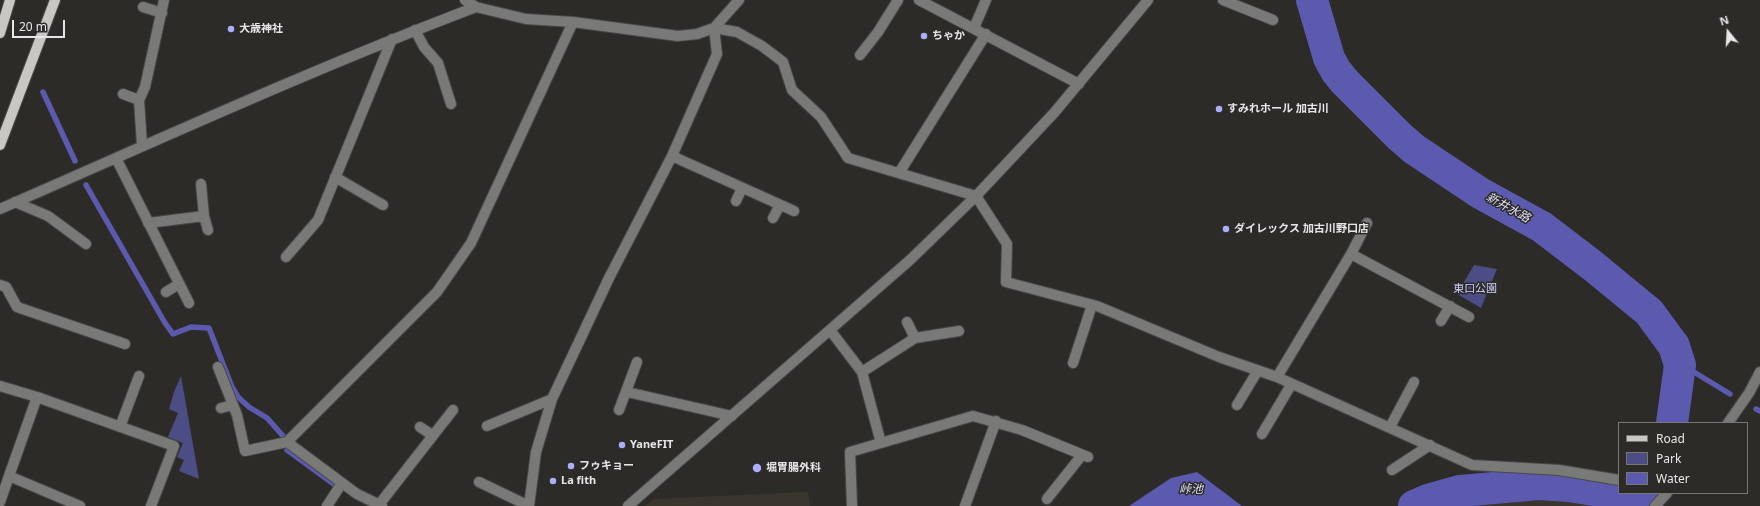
<!DOCTYPE html>
<meta charset="utf-8">
<style>
body{margin:0}
#map{position:relative;width:1760px;height:506px;overflow:hidden;background:#2c2b28;font-family:"Noto Sans",sans-serif}
canvas{display:block}
.legend{position:absolute;left:1618px;top:422px;width:130px;height:72px;box-sizing:border-box;background:#2c2b28;border:1px solid #777673;margin:0;padding:5px 7px;list-style:none;font-size:12px;color:#e7e6e4}
.legend li{display:flex;align-items:center;gap:8px;height:20px}
.legend b{width:20px;border:1px solid #777673}
.north{position:absolute;left:1708px;top:12px;width:40px;height:40px;-webkit-text-stroke:3px #2c2b28;paint-order:stroke;rotate:342deg;font-size:11px;font-weight:700;line-height:16px;text-align:center;color:#e7e6e4}
.north::after{content:'';display:block;margin:auto;width:14px;height:18px;background:#e7e6e4;clip-path:polygon(50% 0,100% 100%,50% 72%,0 100%)}
.scale{position:absolute;left:12px;top:20px;width:53px;height:18px;box-sizing:border-box;border:2px solid #e7e6e4;border-top:0;padding-left:5px;font-size:12px;line-height:14px;white-space:nowrap;color:#e7e6e4;-webkit-text-stroke:3px #2c2b28;paint-order:stroke}
</style>
<div id="map">
<canvas width="1760" height="506"></canvas>
<ul class="legend">
<li><b style="height:5px;background:#c8c7c3"></b>Road</li>
<li><b style="height:11px;background:#4c4d84"></b>Park</li>
<li><b style="height:11px;background:#5b5aae"></b>Water</li>
</ul>
<div class="north">N</div>
<div class="scale">20 m</div>
</div>
<script>
const context = document.querySelector('canvas').getContext('2d');
context.lineJoin = 'round';
function fill(path, color) { context.fillStyle = color; context.fill(path, 'evenodd'); }
function trace(path, color, width, dash) { context.strokeStyle = color; context.lineWidth = width; context.lineCap = dash ? 'butt' : 'round'; context.setLineDash(dash || []); context.stroke(path); }
function drawText(font, color, halo, rows, align = 'center') {
  context.font = font + ' "Noto Sans","Noto Sans JP",sans-serif'; context.lineWidth = 3; context.setLineDash([]); context.textBaseline = 'middle'; context.strokeStyle = halo; context.fillStyle = color; for (const [text, x, y, turn = 0] of rows) {
    context.save(); context.translate(x, y); context.rotate((+turn || 0) * Math.PI / 180); context.textAlign = isNaN(turn) ? turn : align; if (halo) context.strokeText(text, 0, 0); context.fillText(text, 0, 0); context.restore();
  }
}
fill(new Path2D(`
 M 808,492 L 810,506 L 645,506 L 654,499 Z
 M 1565,492 L 1620,506 L 1434,506 L 1453,498 Z`), '#3a352d');
fill(new Path2D(`
 M 1474,265 L 1497,269 L 1481,308 L 1457,294 Z
 M 181,376 L 199,479 L 179,471 L 184,460 L 177,457 L 183,443 L 168,437 L 178,413 L 169,409 L 174,392 Z`), '#4c4d84');
fill(new Path2D(`
 M 1197,472 L 1242,506 L 1129,506 L 1171,478 Z`), '#5b5aae');
trace(new Path2D(`
 M 43,92 L 75,161
 M 86,185 L 165,323 L 173,334 L 191,327 L 209,328 L 232,387 L 238,397 L 249,407 L 267,418 L 284,437
 M 1680,365 L 1689,369 L 1730,394
 M 1756,409 L 1760,411
 M 287,450 L 335,485`), '#5b5aae', 5.5);
trace(new Path2D(`
 M 1312,0 L 1329,58 L 1336,71 L 1345,82 L 1399,136 L 1414,149 L 1480,193 L 1542,227 L 1593,266 L 1649,312 L 1674,346 L 1680,365 L 1672,423
 M 1414,506 L 1428,500 L 1460,491 L 1539,484 L 1569,486 L 1636,497 L 1642,493`), '#5b5aae', 32);
const minor = new Path2D(`
 M 465,0 L 476,7 L 526,19 L 573,22 L 678,36 L 697,34 L 714,28 L 739,0
 M 919,0 L 1079,84
 M 1223,0 L 1273,20
 M 143,7 L 162,13
 M 974,28 L 986,0
 M 415,30 L 424,47 L 438,63 L 451,104
 M 860,55 L 878,32 L 898,0
 M 123,94 L 139,100
 M 142,145 L 139,100 L 145,87 L 164,0
 M 672,156 L 794,211
 M 116,158 L 189,303
 M 899,173 L 986,34
 M 335,177 L 383,205
 M 201,184 L 204,216 L 208,230
 M 736,201 L 742,188
 M 15,202 L 48,216 L 86,244
 M 0,209 C 158,140 315,68 476,7
 M 773,218 L 780,205
 M 148,223 L 204,216
 M 1351,254 L 1469,317
 M 286,257 L 318,220 L 392,39
 M 0,285 L 6,287 L 17,307 L 125,344
 M 166,292 L 179,284
 M 1441,321 L 1450,306
 M 907,322 L 915,338
 M 830,330 L 862,372 L 881,443
 M 1073,363 L 1092,305
 M 218,367 L 237,415 L 245,451 L 287,442
 M 862,372 L 915,338 L 959,331
 M 1277,377 L 1351,254 L 1367,223
 M 0,386 L 37,397 L 174,446 L 151,506
 M 627,392 L 732,416
 M 1237,405 L 1257,372
 M 221,408 L 233,405
 M 619,410 L 637,362
 M 1728,423 L 1749,393 L 1760,372
 M 487,426 L 552,399
 M 120,427 L 139,376
 M 420,427 L 432,435
 M 1390,427 L 1414,382
 M 1262,434 L 1291,385
 M 1392,470 L 1430,445
 M 9,476 L 37,397
 M 479,482 L 529,506
 M 1047,499 L 1082,455
 M 0,502 L 9,476 L 80,506
 M 327,506 L 342,483
 M 378,506 L 453,410
 M 382,506 L 357,494 L 287,442 L 437,292 L 471,243 L 573,22
 M 529,506 L 536,452 L 552,399 L 609,278 L 672,156 L 717,54 L 714,28 L 737,32 L 762,46 L 783,62 L 792,90 L 821,117 L 848,158 L 976,196 L 1007,244 L 1006,282 L 1097,306 L 1219,357 L 1277,377 L 1472,465 L 1559,470 L 1619,480
 M 628,506 L 910,260 L 976,196 L 1054,113 L 1148,0
 M 852,506 L 850,452 L 973,416 L 1022,430 L 1088,457
 M 965,506 L 996,421
 M 1655,506 L 1667,493`);
const major = new Path2D(`
 M 0,33 L 10,0
 M 0,145 L 55,0`);
trace(minor, '#4a4946', 12);
trace(major, '#4a4946', 12);
trace(minor, '#797977', 10);
trace(major, '#c8c7c3', 10);
for (const [x, y, r, color] of [
 [231,29,4,"#abaffb"],
 [924,36,4,"#abaffb"],
 [1219,109,4,"#abaffb"],
 [1226,229,4,"#abaffb"],
 [622,445,4,"#abaffb"],
 [571,466,4,"#abaffb"],
 [757,468,5,"#abaffb"],
 [553,481,4,"#abaffb"]
]) { const dot = new Path2D(); dot.arc(x, y, r, 0, 2 * Math.PI); context.fillStyle = color; context.fill(dot); trace(dot, '#2c2b28', 1.5); }
drawText('bold 11px', '#e7e6e4', '#2c2b28', [
 ["大歳神社",239,29],
 ["ちゃか",932,36],
 ["すみれホール 加古川",1227,109],
 ["ダイレックス 加古川野口店",1234,229],
 ["YaneFIT",630,445],
 ["フゥキョー",579,466],
 ["堀胃腸外科",766,468],
 ["La fith",561,481]
], 'left');
drawText('11px', '#cccffe', '#2c2b28', [
 ["東口公園",1475,289]
]);
drawText('italic 12px', '#dddff7', '#2c2b28', [
 ["新井水路",1508,208,29],
 ["峠池",1191,490]
]);
</script>
